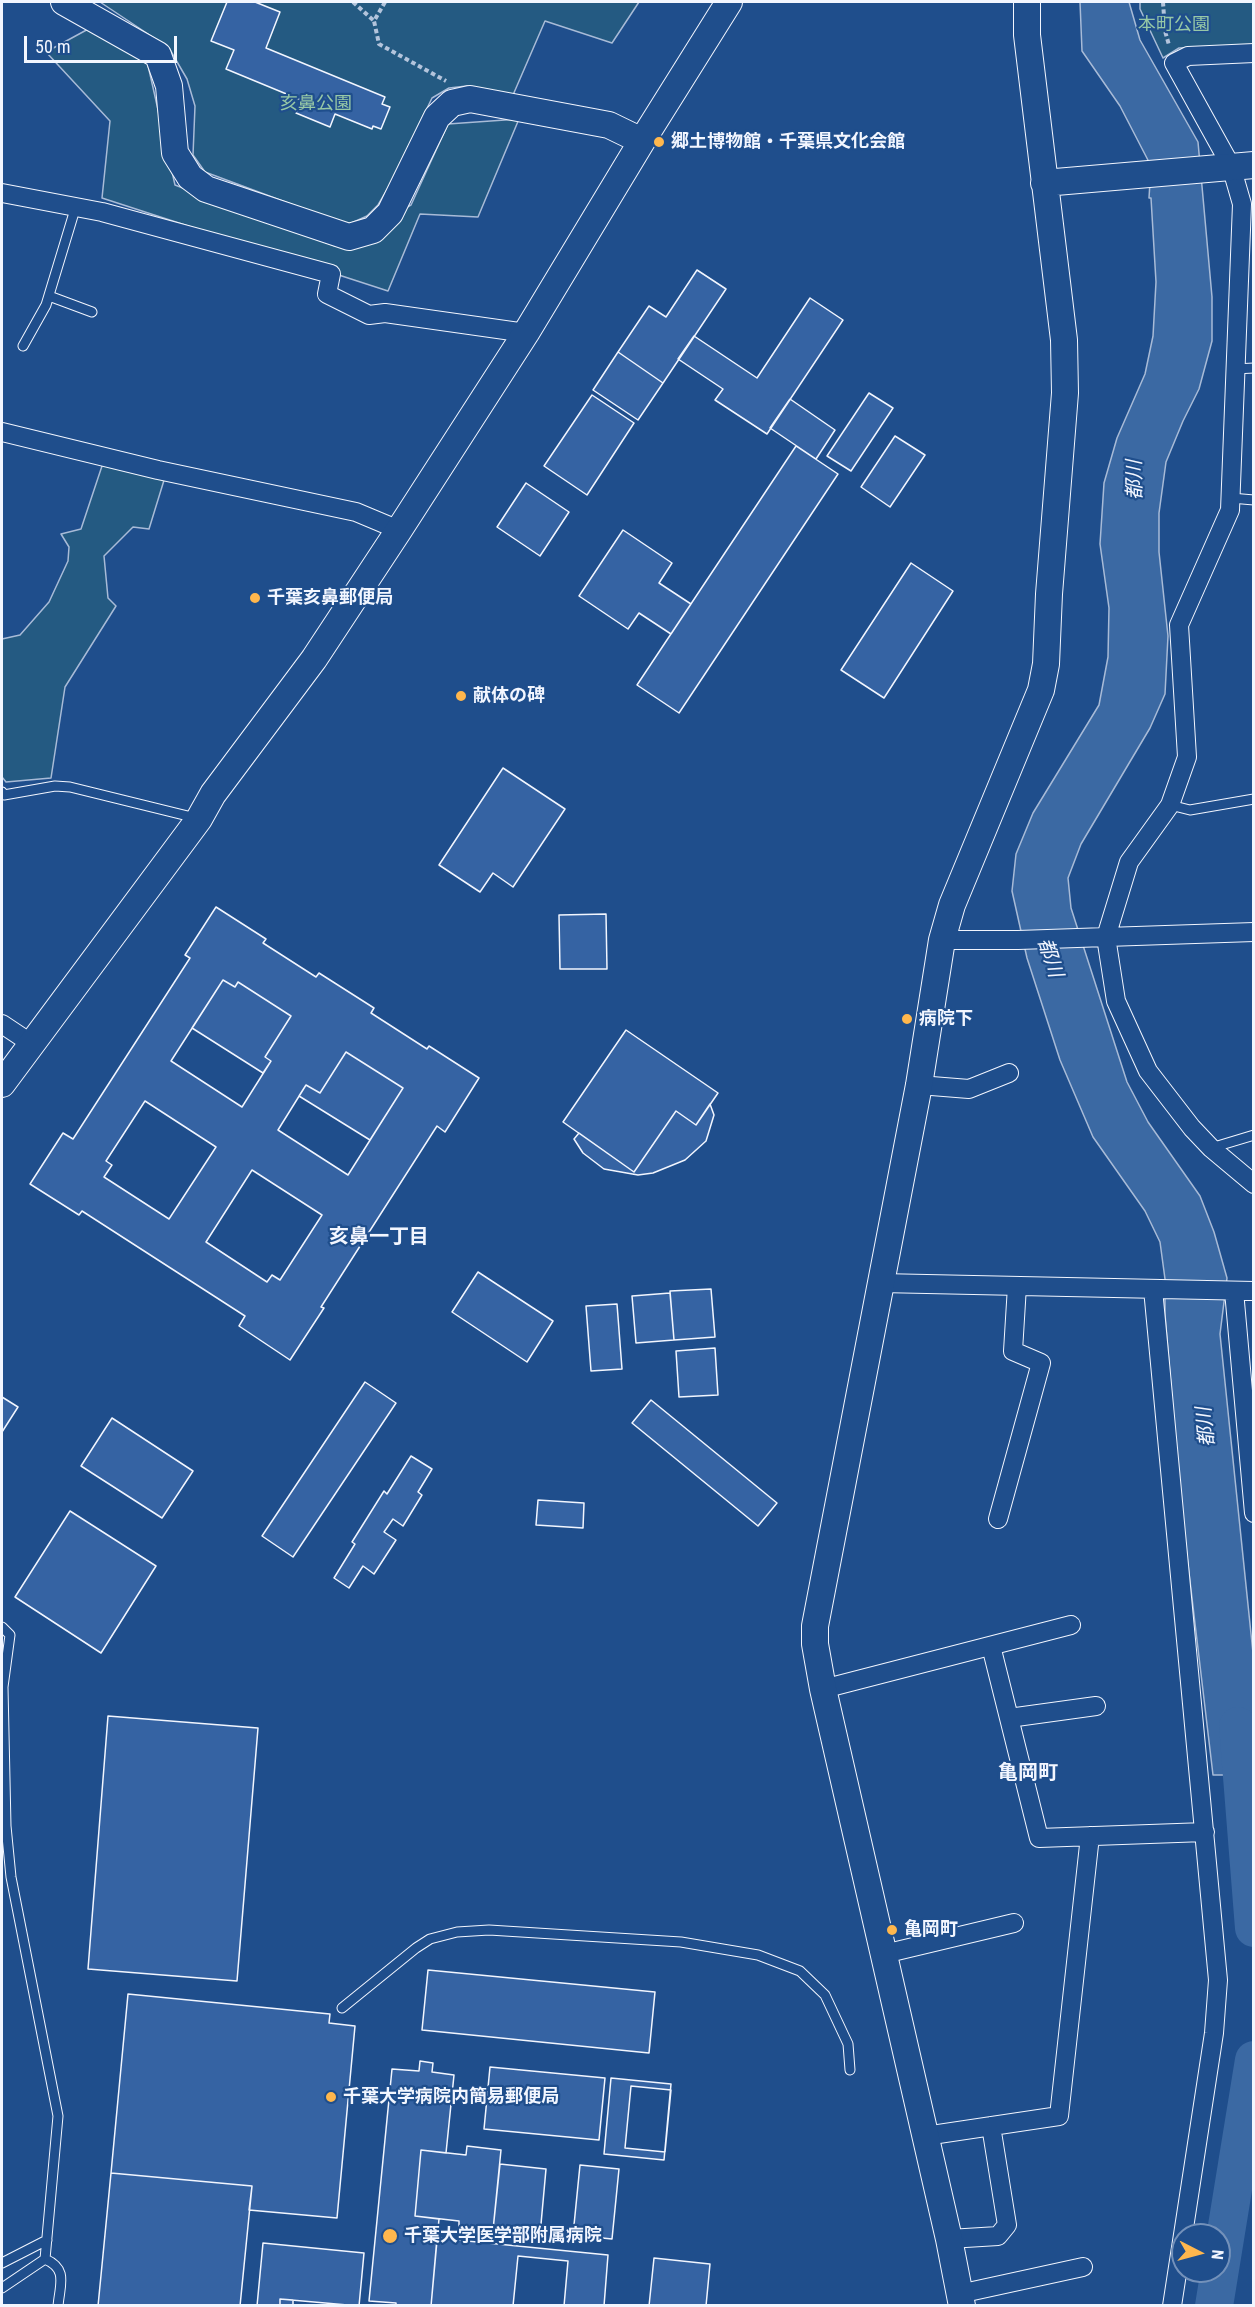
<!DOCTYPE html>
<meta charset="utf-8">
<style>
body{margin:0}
#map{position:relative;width:1255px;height:2307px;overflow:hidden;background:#1f4e8c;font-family:"Roboto Condensed",sans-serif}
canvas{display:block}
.frame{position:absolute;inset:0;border:3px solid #f2f6ff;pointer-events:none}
.north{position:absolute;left:1171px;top:2223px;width:60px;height:60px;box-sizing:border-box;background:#1f4e8c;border:2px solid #7391ba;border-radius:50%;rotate:96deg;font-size:16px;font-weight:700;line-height:24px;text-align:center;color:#f2f6ff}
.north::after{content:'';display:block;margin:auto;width:21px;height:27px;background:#ffb74d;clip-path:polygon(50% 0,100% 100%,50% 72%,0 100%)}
.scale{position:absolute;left:24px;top:36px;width:153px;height:27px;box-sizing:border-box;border:3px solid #f2f6ff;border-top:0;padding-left:8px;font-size:18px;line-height:21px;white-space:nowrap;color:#f2f6ff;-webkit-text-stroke:4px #1f4e8c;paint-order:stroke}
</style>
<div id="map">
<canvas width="1255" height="2307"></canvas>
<div class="frame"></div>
<div class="north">N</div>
<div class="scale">50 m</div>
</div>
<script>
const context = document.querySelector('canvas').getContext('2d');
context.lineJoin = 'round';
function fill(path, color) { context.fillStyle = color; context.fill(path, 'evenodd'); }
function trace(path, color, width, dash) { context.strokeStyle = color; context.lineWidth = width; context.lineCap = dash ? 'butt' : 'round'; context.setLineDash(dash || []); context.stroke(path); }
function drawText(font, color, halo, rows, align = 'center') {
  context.font = font + ' "Roboto Condensed","Noto Sans JP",sans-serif'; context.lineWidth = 4.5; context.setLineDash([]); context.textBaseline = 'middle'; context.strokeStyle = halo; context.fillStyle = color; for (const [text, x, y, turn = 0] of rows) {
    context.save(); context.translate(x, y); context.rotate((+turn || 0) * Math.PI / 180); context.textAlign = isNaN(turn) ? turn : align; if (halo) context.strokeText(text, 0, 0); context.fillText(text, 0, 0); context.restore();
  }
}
const green = new Path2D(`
 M 100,2 L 639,2 L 612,43 L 545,21 L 513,95 L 467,86 L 449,88 L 432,98 L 391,183 L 378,205 L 367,216 L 347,225 L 205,172 L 193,155 L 195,106 L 187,79 L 169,48 Z
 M 1140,2 L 1253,2 L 1253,45 L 1179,48 L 1163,58 L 1140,9 Z
 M 92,27 L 147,61 L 175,185 L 335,246 L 411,205 L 448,124 L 519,119 L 478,217 L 420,214 L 388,291 L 102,198 L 110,121 L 46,52 Z
 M 103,463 L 165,477 L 149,529 L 133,527 L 104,556 L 108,598 L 116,606 L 65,687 L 51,778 L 6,782 L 2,777 L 2,639 L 20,635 L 49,602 L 68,561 L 69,547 L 61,534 L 81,529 Z`);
fill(green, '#245a82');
trace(green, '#a8bbd7', 1.5);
const water = new Path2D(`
 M 1080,2 L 1129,2 L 1140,40 L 1198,142 L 1212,297 L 1212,341 L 1199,389 L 1183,421 L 1166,462 L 1159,513 L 1159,552 L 1168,636 L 1165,694 L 1150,728 L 1081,844 L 1068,878 L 1071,908 L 1127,1082 L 1148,1122 L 1200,1196 L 1214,1232 L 1227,1278 L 1220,1334 L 1253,1653 L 1253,1775 L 1213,1775 L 1180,1497 L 1165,1314 L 1165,1279 L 1160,1242 L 1145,1211 L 1093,1137 L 1060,1060 L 1027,958 L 1012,891 L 1016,854 L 1033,813 L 1099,705 L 1108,657 L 1109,608 L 1100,544 L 1104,483 L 1117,438 L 1145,374 L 1153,336 L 1156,282 L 1151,198 L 1149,198 L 1151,166 L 1120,106 L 1082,51 Z`);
fill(water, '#3b69a3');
trace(water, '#a8bbd7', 1.5);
trace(new Path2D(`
 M 1238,1726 L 1254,1928
 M 1214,2306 L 1254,2060`), '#3b69a3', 38);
const building = new Path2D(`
 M 227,2 L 255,2 L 280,12 L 266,48 L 385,97 L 382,104 L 390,107 L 381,129 L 373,126 L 372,129 L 335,114 L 330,127 L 296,113 L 301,100 L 226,69 L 234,50 L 211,41 Z
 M 697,270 L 726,289 L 663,383 L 618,352 L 649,306 L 666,317 Z
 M 810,298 L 843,320 L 767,434 L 715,400 L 723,389 L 678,359 L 694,336 L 757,378 Z
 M 618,352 L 663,383 L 638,420 L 593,390 Z
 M 869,393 L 893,408 L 851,471 L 827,456 Z
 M 592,395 L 634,423 L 587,495 L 544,466 Z
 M 790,399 L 835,430 L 816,459 L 770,428 Z
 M 895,436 L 925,455 L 890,507 L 861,487 Z
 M 796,446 L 838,474 L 679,713 L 637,685 Z
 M 526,483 L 569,512 L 540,556 L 497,527 Z
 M 623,530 L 672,563 L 659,583 L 691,604 L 671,634 L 639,613 L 628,629 L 579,596 Z
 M 911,563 L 953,591 L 884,698 L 841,670 Z
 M 503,768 L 565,809 L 513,887 L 493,873 L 480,892 L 439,865 Z
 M 216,907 L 266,939 L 263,943 L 316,977 L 319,973 L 374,1008 L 371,1013 L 427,1049 L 429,1046 L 479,1078 L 445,1132 L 437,1126 L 321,1307 L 324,1308 L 290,1360 L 239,1326 L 245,1316 L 82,1211 L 79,1215 L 30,1184 L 63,1133 L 73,1139 L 190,958 L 185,955 ZM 223,980 L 235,987 L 238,982 L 291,1016 L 265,1057 L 271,1061 L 242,1107 L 171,1061 ZM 346,1052 L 403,1088 L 348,1175 L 278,1130 L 306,1085 L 320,1093 ZM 145,1101 L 216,1147 L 169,1219 L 104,1177 L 112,1165 L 106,1161 ZM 252,1170 L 322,1215 L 280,1280 L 272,1275 L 267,1282 L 206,1242 Z
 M 606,914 L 607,969 L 560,969 L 559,915 Z
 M 223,980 L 235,987 L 238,982 L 291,1016 L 265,1057 L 271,1061 L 263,1073 L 192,1028 Z
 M 626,1030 L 718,1093 L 696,1125 L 676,1111 L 634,1172 L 563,1122 Z
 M 346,1052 L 403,1088 L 370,1140 L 299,1096 L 306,1085 L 320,1093 Z
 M 710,1104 L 714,1115 L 706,1141 L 685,1160 L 653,1173 L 638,1175 L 604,1169 L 583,1153 L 574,1139 L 579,1133 L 634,1172 L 676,1111 L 696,1125 Z
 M 478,1272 L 553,1321 L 527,1362 L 452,1312 Z
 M 711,1289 L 715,1337 L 674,1340 L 670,1291 Z
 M 670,1293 L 674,1340 L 636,1343 L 632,1296 Z
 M 617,1304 L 622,1369 L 591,1371 L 586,1306 Z
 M 715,1348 L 718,1395 L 679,1397 L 676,1351 Z
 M 365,1382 L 396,1403 L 293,1557 L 262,1536 Z
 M 2,1397 L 18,1407 L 2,1432 Z
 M 651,1400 L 777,1503 L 758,1526 L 632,1423 Z
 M 112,1418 L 193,1471 L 162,1518 L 81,1466 Z
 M 411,1456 L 432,1469 L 418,1492 L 422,1495 L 403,1526 L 393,1519 L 384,1532 L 396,1540 L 374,1574 L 363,1566 L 349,1588 L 334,1578 L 355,1544 L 352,1542 L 384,1491 L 387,1494 Z
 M 538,1500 L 584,1503 L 583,1528 L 536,1525 Z
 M 70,1511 L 156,1566 L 101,1653 L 15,1597 Z
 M 108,1716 L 258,1728 L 237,1981 L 88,1969 Z
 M 428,1970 L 655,1992 L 649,2053 L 422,2030 Z
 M 128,1994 L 330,2014 L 329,2023 L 355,2026 L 337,2218 L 249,2210 L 252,2186 L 111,2173 Z
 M 420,2061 L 433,2063 L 432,2072 L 454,2075 L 446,2153 L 421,2150 L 415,2216 L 439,2219 L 431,2306 L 396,2306 L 396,2303 L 369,2301 L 392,2069 L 419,2071 Z
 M 490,2067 L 605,2078 L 599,2140 L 484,2129 Z
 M 611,2078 L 671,2084 L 664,2160 L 604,2154 Z
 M 631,2086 L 671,2090 L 665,2152 L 625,2148 Z
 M 467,2146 L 501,2150 L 493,2230 L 459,2227 L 459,2221 L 415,2216 L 421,2150 L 466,2155 Z
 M 500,2164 L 546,2169 L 540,2235 L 493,2230 Z
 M 580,2165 L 619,2169 L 612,2239 L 573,2235 Z
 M 111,2173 L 252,2186 L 240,2306 L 98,2306 Z
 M 437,2238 L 608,2255 L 604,2306 L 431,2306 Z
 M 263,2243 L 364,2253 L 359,2306 L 280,2299 L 280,2306 L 257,2306 Z
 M 518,2256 L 568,2261 L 564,2306 L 513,2306 Z
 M 654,2258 L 710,2264 L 706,2306 L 649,2306 Z
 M 280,2299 L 293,2300 L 293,2306 L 280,2306 Z`);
fill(building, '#3563a3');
trace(building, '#f2f6ff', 1.5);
const lane = new Path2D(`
 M 49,296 L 92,312
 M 23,346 L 46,305 L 76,206
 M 1235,369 L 1254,368
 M 1231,498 L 1254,500
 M 2,792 L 4,795 L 55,786 L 70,787 L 196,818
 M 1170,805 L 1190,810 L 1254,799
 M 1211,1148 L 1254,1135
 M 2,1627 L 10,1635 L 3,1687 L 6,1826 L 11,1877 L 58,2116 L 45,2259
 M 342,2008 L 416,1948 L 430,1939 L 457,1932 L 489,1930 L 681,1942 L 758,1955 L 800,1971 L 825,1995 L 848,2044 L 850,2070
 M 45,2259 C 68,2269 60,2284 58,2306
 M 2,2263 L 47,2240
 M 2,2288 L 45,2259`);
const street = new Path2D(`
 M 1254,53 L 1188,56 L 1174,63 L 1231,166 L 1242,204 L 1230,510 L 1179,625 L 1187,757 L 1170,805 L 1129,862 L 1106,937 L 1116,1001 L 1148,1071 L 1192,1128 L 1211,1148 L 1254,1184
 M 2,193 L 102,212 L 331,274 L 327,294 L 369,315 L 385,313 L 526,333
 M 2,432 L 158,470 L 356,512 L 399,530
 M 942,940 L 1018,940 L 1254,932
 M 2,1024 L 32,1044
 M 919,1085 L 969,1089 L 1009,1073
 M 880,1283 L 1254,1291
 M 1153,1289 L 1218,1980 L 1214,2033 L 1172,2306
 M 1234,1291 L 1254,1513
 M 998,1519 L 1041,1363 L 1013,1351 L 1017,1286
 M 991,1646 L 1039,1838 L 1205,1832
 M 823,1689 L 1071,1625
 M 1009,1718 L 1096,1706
 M 884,1954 L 1014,1923
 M 925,2136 L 1059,2116 L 1090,1836
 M 949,2239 L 998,2236 L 1007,2225 L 991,2126
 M 959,2294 L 1083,2267`);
const secondary = new Path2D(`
 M 64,2 L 158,55 L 169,86 L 175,153 L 190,177 L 206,189 L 349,237 L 373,230 L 390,213 L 437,117 L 452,103 L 470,99 L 609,125 L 642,141
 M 1044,183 L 1254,165
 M 2,1084 L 199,819 L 213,794 L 314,659 L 399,530 L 526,333 L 642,141 L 729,2
 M 962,2306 L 949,2239 L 823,1689 L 815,1644 L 815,1626 L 919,1085 L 942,940 L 952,905 L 1041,690 L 1046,664 L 1049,594 L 1065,393 L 1064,340 L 1027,35 L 1027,2`);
trace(lane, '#f2f6ff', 11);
trace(street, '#f2f6ff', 20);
trace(secondary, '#f2f6ff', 28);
trace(new Path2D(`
 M 353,2 L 374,21
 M 385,2 L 374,21 L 379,44 L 446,81
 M 1163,2 L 1165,31 L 1169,45`), '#b3c4dc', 4, [4.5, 3]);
trace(lane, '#1f4e8c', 9);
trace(street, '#1f4e8c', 18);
trace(secondary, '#1f4e8c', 26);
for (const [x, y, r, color] of [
 [659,142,6,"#ffb74d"],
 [255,598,6,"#ffb74d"],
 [461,696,6,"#ffb74d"],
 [907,1019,6,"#ffb74d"],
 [892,1930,6,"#ffb74d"],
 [331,2097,6,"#ffb74d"],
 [390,2236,8,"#ffb74d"]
]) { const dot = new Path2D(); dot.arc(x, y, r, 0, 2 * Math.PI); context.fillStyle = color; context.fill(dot); trace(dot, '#1f4e8c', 2); }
drawText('18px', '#97c8a6', '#1f4e8c', [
 ["本町公園",1174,25],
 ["亥鼻公園",316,104]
]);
drawText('bold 18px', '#f2f6ff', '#1f4e8c', [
 ["郷土博物館・千葉県文化会館",671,142],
 ["千葉亥鼻郵便局",267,598],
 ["献体の碑",473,696],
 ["病院下",919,1019],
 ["亀岡町",904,1930],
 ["千葉大学病院内簡易郵便局",343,2097],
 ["千葉大学医学部附属病院",404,2236]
], 'left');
drawText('italic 20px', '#f2f6ff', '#1f4e8c', [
 ["都川",1136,480,-91],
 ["都川",1049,958,72],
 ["都川",1207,1427,-96]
]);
drawText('bold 20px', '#f2f6ff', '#1f4e8c', [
 ["亥鼻一丁目",379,1238],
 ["亀岡町",1028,1774]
]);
</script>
